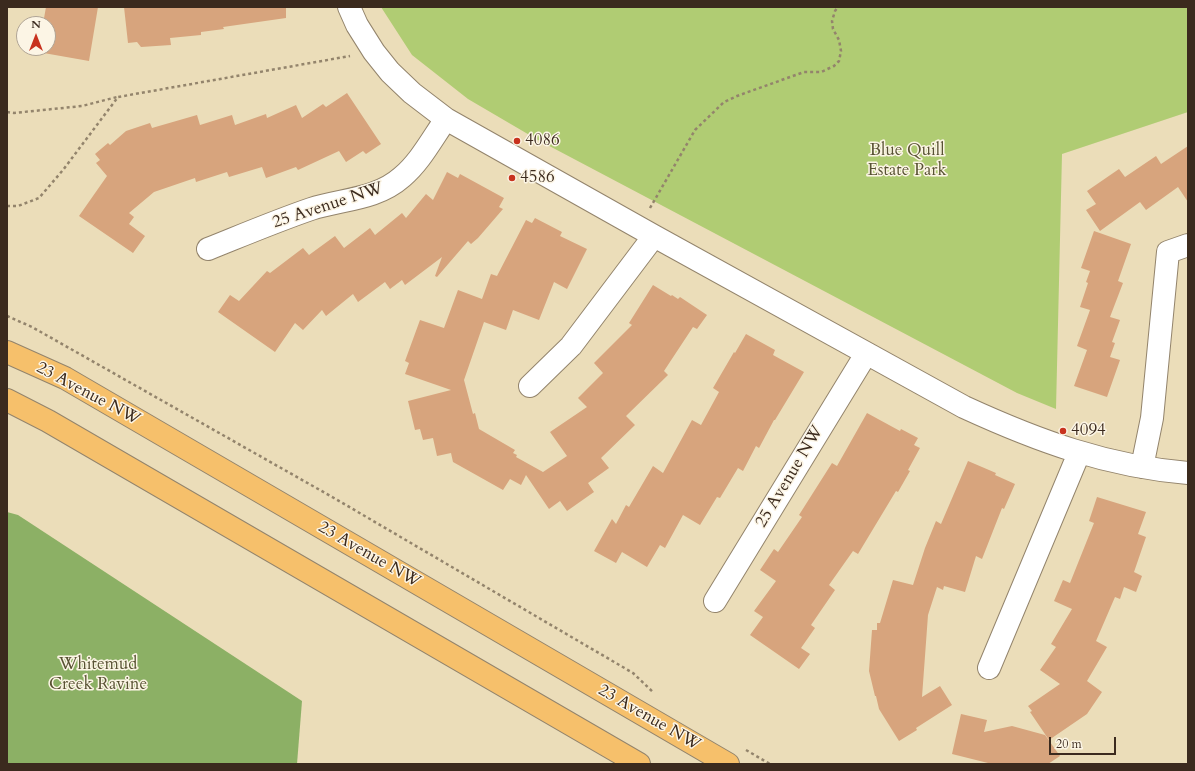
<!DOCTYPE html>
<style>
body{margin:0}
#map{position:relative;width:1195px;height:771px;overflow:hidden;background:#ebddb9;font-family:Cardo,serif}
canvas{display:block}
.frame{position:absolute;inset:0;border:8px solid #3b2a1e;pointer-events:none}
.north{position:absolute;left:16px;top:16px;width:40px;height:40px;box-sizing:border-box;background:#fcf5e5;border:1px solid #afa495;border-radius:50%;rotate:0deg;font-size:11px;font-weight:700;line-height:16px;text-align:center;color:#3b2a1e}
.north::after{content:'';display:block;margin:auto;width:14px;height:18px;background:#c8321e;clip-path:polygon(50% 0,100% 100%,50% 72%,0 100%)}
.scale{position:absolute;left:1049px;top:737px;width:67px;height:18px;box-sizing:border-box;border:2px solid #3b2a1e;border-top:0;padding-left:5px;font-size:12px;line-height:14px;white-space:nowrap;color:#3b2a1e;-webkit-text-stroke:3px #fcf5e5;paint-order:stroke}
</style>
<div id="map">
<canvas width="1195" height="771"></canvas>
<div class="frame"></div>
<div class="north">N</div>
<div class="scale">20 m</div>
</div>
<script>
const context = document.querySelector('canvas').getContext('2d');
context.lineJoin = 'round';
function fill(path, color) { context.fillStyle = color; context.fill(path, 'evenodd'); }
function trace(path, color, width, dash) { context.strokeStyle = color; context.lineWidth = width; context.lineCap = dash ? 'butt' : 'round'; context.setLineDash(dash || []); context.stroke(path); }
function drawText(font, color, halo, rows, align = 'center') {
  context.font = font + ' Cardo,serif'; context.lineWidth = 3; context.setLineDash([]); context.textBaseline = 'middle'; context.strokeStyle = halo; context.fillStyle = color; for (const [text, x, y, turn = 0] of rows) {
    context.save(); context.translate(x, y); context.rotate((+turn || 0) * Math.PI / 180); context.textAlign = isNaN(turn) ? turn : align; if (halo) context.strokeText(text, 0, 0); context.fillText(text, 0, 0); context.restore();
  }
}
fill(new Path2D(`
 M 381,7 L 1188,7 L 1188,112 L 1062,154 L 1056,409 L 1017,393 L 538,140 L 468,99 L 412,55 Z`), '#b0cc73');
fill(new Path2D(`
 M 7,512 L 18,515 L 302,701 L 297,764 L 7,764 Z`), '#8cb065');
fill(new Path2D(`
 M 46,7 L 98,7 L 89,61 L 38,52 L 39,48 L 48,48 L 48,24 L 43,24 Z
 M 124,7 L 286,7 L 286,18 L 223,27 L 224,29 L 201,32 L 201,35 L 170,38 L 171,45 L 141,47 L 137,42 L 128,43 Z
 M 347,93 L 381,144 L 366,154 L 363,151 L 346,162 L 339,151 L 298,170 L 296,167 L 266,178 L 262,167 L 229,177 L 227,172 L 196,182 L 195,178 L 154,192 L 129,213 L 134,217 L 129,224 L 145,236 L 133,253 L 79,216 L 107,176 L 96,163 L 100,160 L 95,154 L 108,143 L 110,145 L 126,131 L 150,123 L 152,128 L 197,115 L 200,125 L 232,115 L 235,125 L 266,114 L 267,118 L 296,105 L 302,118 L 323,104 L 326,107 Z
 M 1188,146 L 1188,202 L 1178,187 L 1146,210 L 1140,202 L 1100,231 L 1086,210 L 1096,204 L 1087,191 L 1119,169 L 1125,177 L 1156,156 L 1161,164 Z
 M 447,172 L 458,178 L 460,174 L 504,198 L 499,207 L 503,209 L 478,238 L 471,244 L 468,241 L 437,277 L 435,276 L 442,257 L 405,285 L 402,280 L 390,289 L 385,282 L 358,302 L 353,294 L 326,316 L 322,310 L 303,330 L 295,323 L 275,352 L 218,312 L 230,295 L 239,301 L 267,271 L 270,273 L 303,248 L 309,255 L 335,236 L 344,248 L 370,228 L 375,235 L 402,213 L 406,218 L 426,194 L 433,200 Z
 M 535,218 L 562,232 L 560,236 L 587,249 L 567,289 L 554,282 L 539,320 L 513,310 L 506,330 L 484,322 L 464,380 L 473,414 L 475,413 L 479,429 L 515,450 L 513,453 L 517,455 L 516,457 L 543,472 L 567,456 L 550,432 L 587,407 L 578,398 L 603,373 L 594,363 L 632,325 L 629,323 L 653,285 L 671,296 L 672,295 L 678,299 L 680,297 L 707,315 L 697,329 L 693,327 L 664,371 L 668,375 L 626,416 L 635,425 L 601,458 L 609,468 L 588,483 L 594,492 L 567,511 L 560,501 L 549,509 L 526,475 L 521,485 L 510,479 L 503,490 L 453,462 L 451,453 L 437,456 L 433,438 L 423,440 L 420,429 L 415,430 L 408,401 L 451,390 L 405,374 L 409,363 L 405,361 L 420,320 L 444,328 L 458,290 L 482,299 L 491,274 L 497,276 L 526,220 L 532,223 Z
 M 1094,231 L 1131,244 L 1118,281 L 1123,283 L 1110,317 L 1120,320 L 1112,342 L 1115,343 L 1110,357 L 1120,360 L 1107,397 L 1074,386 L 1087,350 L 1077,346 L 1090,310 L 1080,307 L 1088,283 L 1086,282 L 1090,271 L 1081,268 Z
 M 746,334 L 775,350 L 773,355 L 804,372 L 775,420 L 774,420 L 759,448 L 756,446 L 743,471 L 738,468 L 720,498 L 717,497 L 700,525 L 683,515 L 665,548 L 660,545 L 647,567 L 622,552 L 616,563 L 594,551 L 612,519 L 616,524 L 626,505 L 629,507 L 653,466 L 663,473 L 692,420 L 701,425 L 719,392 L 713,388 L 734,352 L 735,353 Z
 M 867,413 L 900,431 L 901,429 L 918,438 L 914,445 L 920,448 L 908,470 L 910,471 L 898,492 L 896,491 L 858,554 L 853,551 L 829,585 L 835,590 L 811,625 L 815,628 L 801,648 L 810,654 L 799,669 L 750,635 L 763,617 L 754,611 L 776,581 L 760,570 L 774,549 L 778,552 L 802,517 L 799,515 L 832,463 L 837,466 Z
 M 968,461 L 996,473 L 995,475 L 1015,484 L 1004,509 L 1002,508 L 982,559 L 976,556 L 965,592 L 944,586 L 943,590 L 937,587 L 928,615 L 922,697 L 940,686 L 952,705 L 916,728 L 917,730 L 899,741 L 879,709 L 876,696 L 875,696 L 869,671 L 872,630 L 877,630 L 877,623 L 880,623 L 893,580 L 913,585 L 925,548 L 936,521 L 941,524 Z
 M 1097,497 L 1146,512 L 1138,534 L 1146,537 L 1134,572 L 1142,576 L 1136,592 L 1124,587 L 1120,599 L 1115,597 L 1096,641 L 1107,647 L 1087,681 L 1102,692 L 1087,714 L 1049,740 L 1030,712 L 1032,711 L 1028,706 L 1060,684 L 1040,670 L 1056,647 L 1051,644 L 1072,609 L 1054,601 L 1063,580 L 1070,583 L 1094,523 L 1089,521 Z
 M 961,714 L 987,720 L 984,732 L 1012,726 L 1045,735 L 1060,756 L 1048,764 L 992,764 L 952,754 Z`), '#d7a47d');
const minor = new Path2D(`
 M 349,7 L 357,25 L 374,52 L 390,72 L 412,93 L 446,119 L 654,236 L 964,407 C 1038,441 1106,466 1188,473
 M 208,249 C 243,235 276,221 311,209 C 342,199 376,200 402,177 C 420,162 432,139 446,119
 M 530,386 L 571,346 L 654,236
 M 1142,467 L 1152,418 L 1168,252 L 1188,245
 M 715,601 L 866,354
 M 989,668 L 1079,453`);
const major = new Path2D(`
 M 7,352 L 65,378 L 728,764
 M 7,400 L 48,421 L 639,764`);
trace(minor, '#93846c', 24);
trace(major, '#93846c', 24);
trace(new Path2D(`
 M 7,112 L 14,113 L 82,106 L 117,97
 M 7,206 L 18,206 L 39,198 L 63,170 L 118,97 L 350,56
 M 650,208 L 695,130 L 724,102 L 737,96 L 804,72 L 821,72 L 834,66 L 839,61 L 841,51 L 839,40 L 833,29 L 832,21 L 835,11 L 838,7
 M 7,316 L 32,327 L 334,498 L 633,673 L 654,693
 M 746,750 L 770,764`), '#93846c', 2.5, [3, 3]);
trace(minor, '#fff', 22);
trace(major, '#f6c06b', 22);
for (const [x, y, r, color] of [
 [517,141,4,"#c8321e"],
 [512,178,4,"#c8321e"],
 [1063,431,4,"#c8321e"]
]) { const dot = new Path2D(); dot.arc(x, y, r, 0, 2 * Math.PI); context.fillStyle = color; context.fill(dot); trace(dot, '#fcf5e5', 1.5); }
drawText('17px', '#3b2a1e', '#fcf5e5', [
 ["4086",525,141],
 ["4586",520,178],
 ["4094",1071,431]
], 'left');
drawText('17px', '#585233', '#fcf5e5', [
 ["Blue Quill",907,151],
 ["Estate Park",907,171],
 ["Whitemud",98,665],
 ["Creek Ravine",98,685]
]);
drawText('17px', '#3b2a1e', '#fcf5e5', [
 ["25 Avenue NW",328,206,-18],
 ["23 Avenue NW",88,394,28],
 ["25 Avenue NW",790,477,-59],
 ["23 Avenue NW",369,555,30],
 ["23 Avenue NW",649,718,30]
]);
</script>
